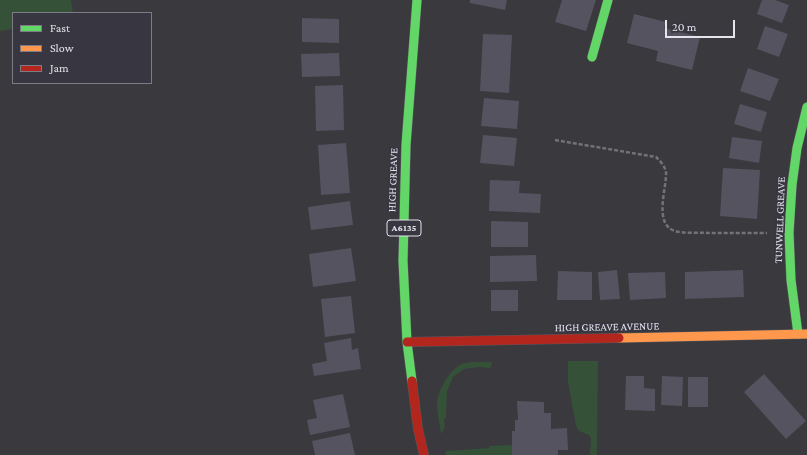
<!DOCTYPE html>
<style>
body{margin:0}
#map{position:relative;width:807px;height:455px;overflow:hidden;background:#39393e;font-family:"Crimson Pro",serif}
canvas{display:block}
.legend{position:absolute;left:12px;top:12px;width:140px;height:72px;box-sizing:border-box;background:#373641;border:1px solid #7d7c85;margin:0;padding:5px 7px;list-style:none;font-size:12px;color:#e5e4ec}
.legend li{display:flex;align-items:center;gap:8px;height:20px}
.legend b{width:20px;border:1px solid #7d7c85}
.scale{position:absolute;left:665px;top:20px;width:70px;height:18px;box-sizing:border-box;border:2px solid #e5e4ec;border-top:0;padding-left:5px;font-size:12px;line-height:14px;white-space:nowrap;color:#e5e4ec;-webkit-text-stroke:3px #373641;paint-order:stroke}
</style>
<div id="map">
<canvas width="807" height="455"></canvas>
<ul class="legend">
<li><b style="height:5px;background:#63d668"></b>Fast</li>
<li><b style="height:5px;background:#ff974d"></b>Slow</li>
<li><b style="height:5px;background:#b3261e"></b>Jam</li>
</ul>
<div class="scale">20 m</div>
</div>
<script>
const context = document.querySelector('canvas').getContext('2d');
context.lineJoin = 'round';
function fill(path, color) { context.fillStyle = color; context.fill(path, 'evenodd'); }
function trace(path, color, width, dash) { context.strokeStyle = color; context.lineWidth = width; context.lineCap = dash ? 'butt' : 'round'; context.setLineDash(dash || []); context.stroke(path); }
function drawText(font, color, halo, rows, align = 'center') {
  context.font = font + ' "Crimson Pro",serif'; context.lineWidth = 3.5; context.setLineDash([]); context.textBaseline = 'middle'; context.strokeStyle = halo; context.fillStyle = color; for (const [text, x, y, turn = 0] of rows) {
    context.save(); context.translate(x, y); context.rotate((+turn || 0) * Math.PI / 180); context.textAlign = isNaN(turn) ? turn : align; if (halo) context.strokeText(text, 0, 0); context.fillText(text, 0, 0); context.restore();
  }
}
fill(new Path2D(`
 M 0,0 L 71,0 L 73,13 L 13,13 L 13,29 L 0,31 Z
 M 568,361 L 598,361 L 597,455 L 590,455 L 591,438 L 589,435 L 579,431 L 576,426 L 568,382 Z
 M 470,362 L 492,362 L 491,367 L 489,368 L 479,367 L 464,369 L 453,377 L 447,391 L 446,417 L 444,419 C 445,425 445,429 441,434 C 440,424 437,414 437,405 C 437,391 450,368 464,363 C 466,363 468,363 470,362 Z
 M 512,445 L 512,455 L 446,455 L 445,451 L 489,448 L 489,446 Z`), '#355137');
fill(new Path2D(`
 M 470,0 L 507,0 L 505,10 L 470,3 Z
 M 562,0 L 596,0 L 586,31 L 555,22 Z
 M 762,0 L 775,0 L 789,5 L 782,23 L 757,14 Z
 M 634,14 L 666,22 L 664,28 L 700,37 L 692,70 L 656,61 L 658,51 L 627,43 Z
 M 302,18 L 339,19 L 339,43 L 302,42 Z
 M 765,26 L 788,34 L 779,57 L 757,49 Z
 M 483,34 L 512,35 L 509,93 L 480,91 Z
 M 339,53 L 340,76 L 302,77 L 301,54 Z
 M 748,68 L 779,79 L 770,101 L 740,91 Z
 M 343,85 L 344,130 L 316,131 L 315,86 Z
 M 484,98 L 519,101 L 517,129 L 481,126 Z
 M 740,104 L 767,112 L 761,132 L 734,124 Z
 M 483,135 L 517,138 L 514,166 L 480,163 Z
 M 732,137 L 762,141 L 759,163 L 729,158 Z
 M 346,143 L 350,193 L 321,195 L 318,145 Z
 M 723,168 L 760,170 L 757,219 L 720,216 Z
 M 490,180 L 520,181 L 519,193 L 541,194 L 540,213 L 489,211 Z
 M 350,201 L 353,225 L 311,230 L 308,207 Z
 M 491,221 L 528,222 L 528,247 L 491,247 Z
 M 351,248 L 356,281 L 313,287 L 309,254 Z
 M 536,255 L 537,281 L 490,282 L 490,256 Z
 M 617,270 L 620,299 L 600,300 L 598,272 Z
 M 743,270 L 744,297 L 685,299 L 685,272 Z
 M 558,271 L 592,272 L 592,300 L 557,300 Z
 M 665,272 L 666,298 L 630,300 L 628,273 Z
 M 491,290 L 518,290 L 518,311 L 491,311 Z
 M 351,296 L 355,333 L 325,337 L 321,299 Z
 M 351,338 L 352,350 L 358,348 L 361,369 L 314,376 L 312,364 L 327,361 L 324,343 Z
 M 764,374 L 806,421 L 786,439 L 744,392 Z
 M 626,376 L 644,376 L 644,388 L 655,389 L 655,411 L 625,410 Z
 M 662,376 L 683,377 L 682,406 L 661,405 Z
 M 688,377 L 708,377 L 708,407 L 688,407 Z
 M 343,394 L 350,427 L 310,435 L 307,420 L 317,418 L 313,400 Z
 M 517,401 L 544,402 L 544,413 L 551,413 L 551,429 L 567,428 L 568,450 L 558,450 L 558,455 L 512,455 L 512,431 L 515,431 L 515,420 L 518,420 Z
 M 350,433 L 355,455 L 315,455 L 312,441 Z`), '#55535f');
const fast = new Path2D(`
 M 592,57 L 608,0
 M 798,334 L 791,280 L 789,233 L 792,185 L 797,148 L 807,107
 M 412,381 L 407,342 L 403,261 L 406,145 L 417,0`);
const slow = new Path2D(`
 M 619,338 L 807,334`);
const jam = new Path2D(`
 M 407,342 L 619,338
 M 412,381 L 418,429 L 424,455`);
trace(fast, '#58585d', 10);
trace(slow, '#58585d', 10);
trace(jam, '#58585d', 10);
trace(new Path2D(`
 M 555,140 L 656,157 C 660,161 665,166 666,172 C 667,188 653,224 675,231 C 685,234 698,232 709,233 C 728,233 747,233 767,233`), '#737377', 2.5, [4, 2]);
trace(fast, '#63d668', 9);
trace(slow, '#ff974d', 9);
trace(jam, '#b3261e', 9);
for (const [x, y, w] of [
 [404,228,34]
]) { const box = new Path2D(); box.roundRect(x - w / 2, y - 8, w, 16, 3); context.fillStyle = '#373641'; context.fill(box); trace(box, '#e5e4ec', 1); }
drawText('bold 10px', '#e5e4ec', null, [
 ["A6135",404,228]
]);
drawText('11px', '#e5e4ec', '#373641', [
 ["HIGH GREAVE",393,180,-88],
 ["TUNWELL GREAVE",780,220,-88],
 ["HIGH GREAVE AVENUE",607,327,-1]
]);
</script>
